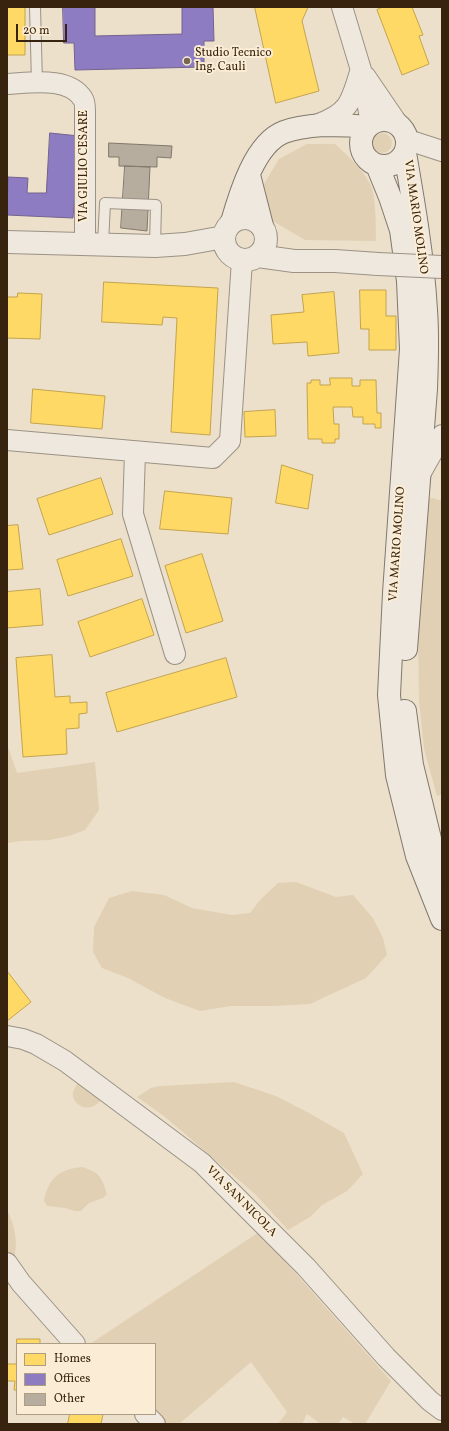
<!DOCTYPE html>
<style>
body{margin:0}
#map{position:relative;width:449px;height:1431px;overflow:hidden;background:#ece0cb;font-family:Vollkorn,serif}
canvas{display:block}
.frame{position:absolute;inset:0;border:8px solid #38240e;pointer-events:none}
.legend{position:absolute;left:16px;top:1343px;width:140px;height:72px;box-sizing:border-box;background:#fbedd5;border:1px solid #ad9d85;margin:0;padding:5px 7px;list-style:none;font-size:12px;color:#38240e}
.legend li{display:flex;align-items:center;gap:8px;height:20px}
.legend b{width:20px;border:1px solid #ad9d85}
.scale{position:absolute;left:16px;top:24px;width:51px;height:18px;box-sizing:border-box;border:2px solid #38240e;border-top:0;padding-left:5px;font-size:12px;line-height:14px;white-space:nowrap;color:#38240e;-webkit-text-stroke:3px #fbedd5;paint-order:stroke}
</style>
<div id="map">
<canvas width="449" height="1431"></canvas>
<div class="frame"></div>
<ul class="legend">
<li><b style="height:11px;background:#ffd966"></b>Homes</li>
<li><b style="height:11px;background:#8e7cc3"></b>Offices</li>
<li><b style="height:11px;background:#b7ad9e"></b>Other</li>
</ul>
<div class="scale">20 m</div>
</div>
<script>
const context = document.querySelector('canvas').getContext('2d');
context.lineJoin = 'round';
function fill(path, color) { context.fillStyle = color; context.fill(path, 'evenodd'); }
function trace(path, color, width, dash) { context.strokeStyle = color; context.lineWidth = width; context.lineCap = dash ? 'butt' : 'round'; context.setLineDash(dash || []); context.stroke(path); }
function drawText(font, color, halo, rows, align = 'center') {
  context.font = font + ' Vollkorn,serif'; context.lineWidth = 4; context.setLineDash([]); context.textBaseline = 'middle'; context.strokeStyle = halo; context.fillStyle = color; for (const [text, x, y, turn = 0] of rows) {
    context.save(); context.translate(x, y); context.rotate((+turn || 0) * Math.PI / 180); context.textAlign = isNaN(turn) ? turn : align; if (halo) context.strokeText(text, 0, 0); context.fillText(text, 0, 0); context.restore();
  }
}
fill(new Path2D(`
 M372 143a10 10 0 1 1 20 0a10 10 0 1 1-20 0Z
 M 307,144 L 335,144 C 349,157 363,169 371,186 C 376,198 376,227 376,241 L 305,240 L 271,220 L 264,184 L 279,159 Z
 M 433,498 L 442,501 L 442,794 L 437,796 L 424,749 L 419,700 L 418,633 L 427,499 Z
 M 7,744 L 17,773 L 95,762 L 99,810 L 85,830 L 69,836 L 49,840 L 21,841 L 7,843 Z
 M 296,882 L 336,897 L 353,895 L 373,918 L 383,938 L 387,955 L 366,978 L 310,1004 L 273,1006 L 231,1006 L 200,1011 L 165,998 L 128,978 L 102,968 L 93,952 L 94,927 L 109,898 L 132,891 L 164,895 L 192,908 L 232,915 L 250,913 L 260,900 L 278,883 Z
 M 79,1080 L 104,1098 C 100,1101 96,1106 91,1107 C 82,1110 71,1101 73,1092 C 74,1088 78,1084 79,1080 Z
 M 234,1082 L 276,1096 L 307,1112 L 344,1133 L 363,1174 L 347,1191 L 322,1205 L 310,1217 L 288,1230 L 255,1194 L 164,1116 L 137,1097 L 151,1088 L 160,1086 Z
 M 82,1167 C 99,1172 102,1177 107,1194 L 103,1198 L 89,1203 L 81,1211 L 75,1211 L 65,1208 L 47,1206 L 44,1201 C 48,1179 59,1169 82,1167 Z
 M 7,1210 C 15,1226 19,1244 13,1262 L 7,1251 Z
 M 259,1232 L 391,1381 L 365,1424 L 355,1424 L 343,1417 L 338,1424 L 321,1424 L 307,1414 L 302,1424 L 278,1424 L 287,1412 L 251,1362 L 179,1424 L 168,1424 L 155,1409 L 155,1344 L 90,1344 Z`), '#e1d0b3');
const homes = new Path2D(`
 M 7,7 L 25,7 L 25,55 L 7,55 Z
 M 255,7 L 308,7 L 302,21 L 319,91 L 276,103 Z
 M 383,7 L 412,7 L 423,35 L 419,36 L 429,64 L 402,75 L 377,10 Z
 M 104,282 L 218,288 L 210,435 L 171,432 L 177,318 L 163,317 L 162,325 L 102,322 Z
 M 360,290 L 386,290 L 386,316 L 396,316 L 396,350 L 369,350 L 369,329 L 361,329 Z
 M 334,292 L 339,353 L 308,356 L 307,342 L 273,344 L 271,315 L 304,312 L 302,295 Z
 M 18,293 L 42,294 L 40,339 L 7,338 L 7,297 L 17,297 Z
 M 330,378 L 352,378 L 352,386 L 360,386 L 360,380 L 376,380 L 377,413 L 381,413 L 381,428 L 375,428 L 375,424 L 363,424 L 363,417 L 353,417 L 352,407 L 333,407 L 334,424 L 339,424 L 339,439 L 335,439 L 335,443 L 322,443 L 322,439 L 308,439 L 307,383 L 311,383 L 311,380 L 320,380 L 320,385 L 330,385 Z
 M 33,389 L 105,396 L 102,429 L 31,423 Z
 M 275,410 L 276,436 L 245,437 L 244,412 Z
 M 282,465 L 313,475 L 308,509 L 276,503 Z
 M 101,478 L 113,514 L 49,535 L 37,499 Z
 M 165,491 L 232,498 L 228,534 L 160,529 Z
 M 18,525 L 23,569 L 7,570 L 7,526 Z
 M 121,539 L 133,576 L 68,596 L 57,560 Z
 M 202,554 L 223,621 L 186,633 L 165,566 Z
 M 40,589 L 43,625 L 7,628 L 7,592 Z
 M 142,599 L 154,635 L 90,657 L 78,622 Z
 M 52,655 L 55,697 L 70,696 L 70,703 L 87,702 L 87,713 L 79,714 L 79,728 L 66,729 L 67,754 L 23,757 L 16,658 Z
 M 226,658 L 237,697 L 117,732 L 106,693 Z
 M 7,971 L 31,1002 L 7,1021 Z
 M 17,1339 L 40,1339 L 40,1344 L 17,1344 L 17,1390 L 14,1390 L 15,1381 L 7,1381 L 7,1364 L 16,1364 Z
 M 70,1414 L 103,1414 L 101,1424 L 68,1424 Z`);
fill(homes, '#ffd966');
trace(homes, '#c3a34c', 1);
const offices = new Path2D(`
 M 63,7 L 95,7 L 95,36 L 182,34 L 182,7 L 213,7 L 214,41 L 204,41 L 204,67 L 75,70 L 74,43 L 64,43 Z
 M 50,133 L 79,136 L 73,218 L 7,215 L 8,177 L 28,178 L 27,193 L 46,193 Z`);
fill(offices, '#8e7cc3');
trace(offices, '#74628d', 1);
const building = new Path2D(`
 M 109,143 L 172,146 L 171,158 L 157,157 L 157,167 L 119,166 L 119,157 L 109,157 Z
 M 125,166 L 150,167 L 147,231 L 121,228 Z`);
fill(building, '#b7ad9e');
trace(building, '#81786b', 1);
const service = new Path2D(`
 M 35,7 L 37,83
 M 103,244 L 105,203 L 156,205 L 155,246`);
const minor = new Path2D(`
 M 342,7 L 361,70 L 371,123
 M 365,76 L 397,123
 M 7,84 C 30,83 69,76 83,99 C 85,102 85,107 85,111 L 85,244
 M 316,125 C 348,114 351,103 360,72
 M 408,140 L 442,151
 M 7,440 L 213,458 L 230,441 L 242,260
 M 135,452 L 133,514 L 175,654
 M 418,478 L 442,435
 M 7,1036 L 23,1039 L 36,1044 L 65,1061 L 202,1163 L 306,1267 L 386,1357 L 430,1401 L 442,1410
 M 7,1263 L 21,1283 L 75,1344
 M 145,1414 L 155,1424`);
const tertiary = new Path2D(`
 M224 239a21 21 0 1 1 42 0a21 21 0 1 1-42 0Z
 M 7,242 L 155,246 L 185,244 L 224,237
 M 258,256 L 294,261 L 335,261 L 378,264`);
const secondary = new Path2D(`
 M361 143a23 23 0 1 1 46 0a23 23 0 1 1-46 0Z
 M 405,153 C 414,205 423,257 426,310 C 428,337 427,363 426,389 L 406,649
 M 377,165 L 390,197 L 401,230 L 408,281 L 411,349 L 394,593 L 389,695 L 397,775 L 417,856 L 442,919
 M 249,175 L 262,226
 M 232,222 C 240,194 255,143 284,132 C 297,127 311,126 324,125 C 339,125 352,125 367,127
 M 405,711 L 412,765 L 433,851 L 442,875`);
trace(service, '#9b9284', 12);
trace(minor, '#9b9284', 22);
trace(tertiary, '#9b9284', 24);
trace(secondary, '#81786b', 24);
trace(service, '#efe8de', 10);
trace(minor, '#efe8de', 20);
trace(tertiary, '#efe8de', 22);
trace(secondary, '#efe8de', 22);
const tertiaryBridge = new Path2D(`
 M 378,264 L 442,267`);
trace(tertiaryBridge, '#9b9284', 24, []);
trace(tertiaryBridge, '#efe8de', 22);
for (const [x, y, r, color] of [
 [187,61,4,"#776650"]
]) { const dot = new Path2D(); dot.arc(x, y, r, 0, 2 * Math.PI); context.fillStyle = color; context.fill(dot); trace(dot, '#fbedd5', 1.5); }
drawText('12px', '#38240e', '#fbedd5', [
 ["Studio Tecnico",195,54],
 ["Ing. Cauli",195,68]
], 'left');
drawText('12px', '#38240e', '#fbedd5', [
 ["VIA GIULIO CESARE",85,166,-90],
 ["VIA MARIO MOLINO",415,217,82],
 ["VIA MARIO MOLINO",398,544,-86],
 ["VIA SAN NICOLA",241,1202,45]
]);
</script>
